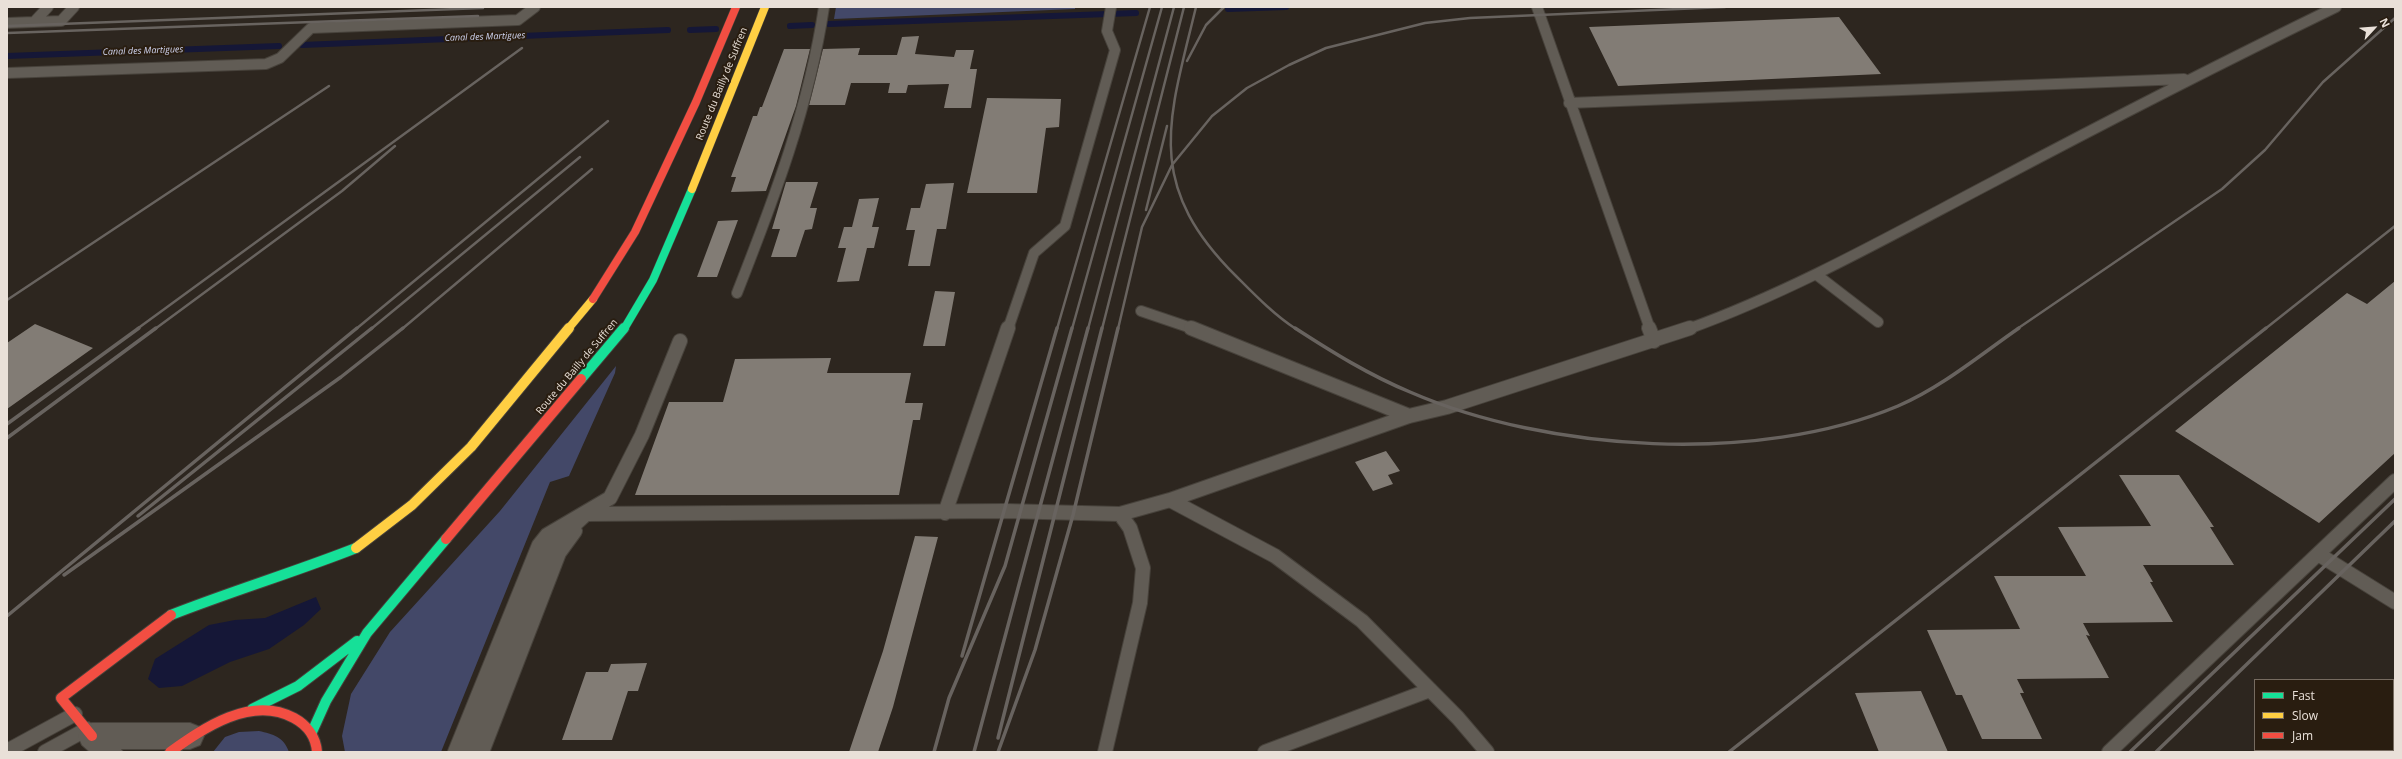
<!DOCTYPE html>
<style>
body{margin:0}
#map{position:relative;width:2402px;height:759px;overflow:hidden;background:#2d261f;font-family:"Open Sans",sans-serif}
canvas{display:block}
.frame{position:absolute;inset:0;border:8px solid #e9e0d8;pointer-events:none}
.legend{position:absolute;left:2254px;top:679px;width:140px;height:72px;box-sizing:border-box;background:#291d10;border:1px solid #766b60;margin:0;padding:5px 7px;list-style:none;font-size:12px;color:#e9e0d8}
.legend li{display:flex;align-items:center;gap:8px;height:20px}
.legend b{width:20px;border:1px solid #766b60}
.north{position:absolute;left:2354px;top:8px;width:40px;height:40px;-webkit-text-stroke:3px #291d10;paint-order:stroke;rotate:64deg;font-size:11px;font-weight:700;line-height:16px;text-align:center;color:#e9e0d8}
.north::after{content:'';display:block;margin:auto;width:14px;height:18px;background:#e9e0d8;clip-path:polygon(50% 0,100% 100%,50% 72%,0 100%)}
</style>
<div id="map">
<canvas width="2402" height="759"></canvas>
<div class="frame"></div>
<ul class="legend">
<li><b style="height:5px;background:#16e098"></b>Fast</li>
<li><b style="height:5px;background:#ffcf43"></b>Slow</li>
<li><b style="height:5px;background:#f24e42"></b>Jam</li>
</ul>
<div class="north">N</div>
</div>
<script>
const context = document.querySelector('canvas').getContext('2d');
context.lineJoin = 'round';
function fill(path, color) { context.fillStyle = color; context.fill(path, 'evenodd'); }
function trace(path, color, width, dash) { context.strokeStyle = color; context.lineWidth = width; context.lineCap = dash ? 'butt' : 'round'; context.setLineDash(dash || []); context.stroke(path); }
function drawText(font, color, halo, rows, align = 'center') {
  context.font = font + ' "Open Sans",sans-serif'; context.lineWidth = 4; context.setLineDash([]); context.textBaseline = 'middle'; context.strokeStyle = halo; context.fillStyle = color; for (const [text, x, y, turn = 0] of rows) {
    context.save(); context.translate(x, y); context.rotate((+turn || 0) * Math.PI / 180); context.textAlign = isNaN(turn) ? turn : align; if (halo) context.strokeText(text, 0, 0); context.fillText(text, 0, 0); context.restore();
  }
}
fill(new Path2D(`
 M 836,7 L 1075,7 L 1075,9 L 834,19 Z
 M 616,366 L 615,373 L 569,476 L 550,482 L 441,752 L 345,752 L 342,736 L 351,694 L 390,632 L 500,511 Z
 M 259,731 C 273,734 284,737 289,752 L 213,752 L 225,737 L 239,732 Z`), '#434868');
fill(new Path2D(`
 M 316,597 L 321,609 L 304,625 L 269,649 L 230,662 L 182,686 L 159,688 L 148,679 L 155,659 L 209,625 L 235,620 L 265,618 Z`), '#151737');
trace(new Path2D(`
 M 1228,9 L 1286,7
 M 829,24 L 1136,13
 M 790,26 L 812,25
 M 690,30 L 716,29
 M 302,45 L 668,30
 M 7,56 L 279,46`), '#151737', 6);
fill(new Path2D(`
 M 1839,17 L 1881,74 L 1618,86 L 1589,27 Z
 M 919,36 L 915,54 L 954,57 L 956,50 L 974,50 L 970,69 L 977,69 L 971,108 L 944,108 L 949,84 L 908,85 L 906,93 L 888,93 L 890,83 L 851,83 L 845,105 L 809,105 L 823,49 L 860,48 L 858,55 L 897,55 L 902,37 Z
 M 784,49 L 810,49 L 796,106 L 766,191 L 731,192 L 736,177 L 731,177 L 753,116 L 757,116 L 760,107 L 762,107 Z
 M 987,98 L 1061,99 L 1059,127 L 1046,128 L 1037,193 L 967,193 Z
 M 786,182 L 818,182 L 810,208 L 817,208 L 812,229 L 805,230 L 796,257 L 771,257 L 780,229 L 772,229 Z
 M 954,183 L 946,229 L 937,229 L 930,266 L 908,266 L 915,230 L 906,230 L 911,208 L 920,208 L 926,184 Z
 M 879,198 L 872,227 L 879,227 L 874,248 L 867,248 L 859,281 L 837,282 L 846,248 L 838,248 L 844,227 L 852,227 L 859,199 Z
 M 738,220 L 717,277 L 697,277 L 718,221 Z
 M 2395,281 L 2395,453 L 2319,523 L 2175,431 L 2347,293 L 2367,304 Z
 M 935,291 L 955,292 L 945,346 L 923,346 Z
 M 35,324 L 93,348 L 7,409 L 7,343 Z
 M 831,358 L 827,373 L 911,373 L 905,403 L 923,403 L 920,420 L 913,420 L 899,495 L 635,495 L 669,402 L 723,402 L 735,359 Z
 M 1386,451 L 1400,471 L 1388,475 L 1393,484 L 1373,491 L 1355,462 Z
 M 2119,475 L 2179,475 L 2214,527 L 2210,527 L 2234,565 L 2143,565 L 2153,582 L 2150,582 L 2173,622 L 2083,623 L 2090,636 L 2086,635 L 2109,678 L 2017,679 L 2024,693 L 2020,693 L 2042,739 L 1982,739 L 1962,695 L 1956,695 L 1927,630 L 2020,629 L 1994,576 L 2086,576 L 2058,527 L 2151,526 Z
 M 915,536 L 938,537 L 893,707 L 878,752 L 849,752 L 883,651 Z
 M 647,663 L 638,691 L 628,691 L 612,740 L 562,740 L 586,672 L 608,672 L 611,664 Z
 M 1921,691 L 1948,752 L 1879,752 L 1855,693 Z`), '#827c75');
const laneFar1 = new Path2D(`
 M 48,7 L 34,22 L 61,21 L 74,7
 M 1537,7 L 1650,329
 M 7,23 L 34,22
 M 7,73 L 266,64 L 280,58 L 311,28 L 518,20 L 535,7
 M 1569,103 L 2184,79
 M 1817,275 L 1878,322
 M 737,293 C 774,199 809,107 824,7
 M 1141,311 L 1194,329
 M 1008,329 L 1034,253 L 1065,226 L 1115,50 L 1107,31 L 1111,7
 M 1688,329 C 1793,291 1890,236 1989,184 C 2104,123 2219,64 2336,7`);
const lane = new Path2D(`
 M 1191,328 L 1409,416
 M 1649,328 L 1654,341
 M 1170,500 L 1275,556 L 1362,621 L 1458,718 L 1487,752
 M 945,513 L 1008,328
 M 2318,554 L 2395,602
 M 7,751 L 75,714
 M 45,752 L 87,729
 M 455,752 L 539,545 L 547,535 L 610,498 L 642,435 L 680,341
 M 468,752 L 548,549 L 586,514 L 1005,511 L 1120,514 L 1170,500 L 1409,416 L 1447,407 L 1690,328
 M 482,752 L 559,553 L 575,531
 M 1105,752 L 1140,603 L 1143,568 L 1130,528 L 1120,514
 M 1265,752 L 1430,690
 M 2109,752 L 2395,481`);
const street = new Path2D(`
 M 92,723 L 190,723 L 200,727 L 204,736 L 200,745 L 190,749 L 121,749 L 123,752 L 90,752 L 82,745 L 78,736 L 82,727 Z`);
const fastFar1 = new Path2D(`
 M 624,329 L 653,280 L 692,189`);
const fast = new Path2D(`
 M 581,379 L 624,328
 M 171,615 C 232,591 295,572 356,548
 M 252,709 L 298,686 L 357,641
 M 312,732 L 326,701 L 367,633 L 446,539`);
const slowFar1 = new Path2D(`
 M 692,189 L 765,7
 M 568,329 L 593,299`);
const slow = new Path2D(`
 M 356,548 L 412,505 L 471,447 L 569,328`);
const jamFar1 = new Path2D(`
 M 593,299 L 635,232 L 696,102 L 736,7`);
const jam = new Path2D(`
 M 446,539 L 581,379
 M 92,736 L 61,698 L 171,615
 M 170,752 C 204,728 251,695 294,718 C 307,725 316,737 317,752`);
trace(laneFar1, '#47423b', 12);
trace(lane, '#47423b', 16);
trace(street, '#47423b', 2);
trace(fastFar1, '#47423b', 9);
trace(fast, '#47423b', 12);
trace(slowFar1, '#47423b', 9);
trace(slow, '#47423b', 12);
trace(jamFar1, '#47423b', 9);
trace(jam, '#47423b', 12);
trace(laneFar1, '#615c55', 10);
trace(lane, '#615c55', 14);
fill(street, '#615c55');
trace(fastFar1, '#16e098', 8);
trace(fast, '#16e098', 10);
trace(slowFar1, '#ffcf43', 8);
trace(slow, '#ffcf43', 10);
trace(jamFar1, '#f24e42', 8);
trace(jam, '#f24e42', 10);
trace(new Path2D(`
 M 1196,7 C 1169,119 1143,183 1235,275 C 1253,293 1274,315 1296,329
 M 7,26 L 483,8
 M 7,33 L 478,16
 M 1187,61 L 1206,25 L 1224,7
 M 1146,210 L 1167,126
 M 7,300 L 329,86
 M 137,329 L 522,48
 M 155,329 L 342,191 L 395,146
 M 356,329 L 608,121
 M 371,329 L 580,157
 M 402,329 L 592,169
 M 1057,329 L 1150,7
 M 1072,329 L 1162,7
 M 1088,329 L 1174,7
 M 1102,329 L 1184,7
 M 1118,329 L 1142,227 L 1172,165 L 1212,116 L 1247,88 L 1289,65 L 1326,48 L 1425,23 L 1470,18 L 1725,7
 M 2017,329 L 2222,189 L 2265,150 L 2323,82 L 2395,18
 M 2265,329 L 2395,226`), '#68635f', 2.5);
trace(new Path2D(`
 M 1295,328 C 1332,352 1369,375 1410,392 C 1548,452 1758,465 1898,406 C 1942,387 1980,355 2019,328
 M 7,424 L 139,328
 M 7,438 L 156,328
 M 138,516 L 372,328
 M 64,575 L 341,377 L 403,328
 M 7,616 L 357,328
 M 962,656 L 1057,328
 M 998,738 L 1102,328
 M 934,752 L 949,698 L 1005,566 L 1072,328
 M 974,752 L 1088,328
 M 998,752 L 1035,650 L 1073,515 L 1118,328
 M 1729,752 L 2266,328
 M 2130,752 L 2395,499
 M 2156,752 L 2395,521`), '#68635f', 3.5);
drawText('italic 9px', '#d2d7f4', '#291d10', [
 ["Canal des Martigues",485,37,-2],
 ["Canal des Martigues",143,51,-2]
]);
drawText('10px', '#e9e0d8', '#291d10', [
 ["Route du Bailly de Suffren",722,84,-68],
 ["Route du Bailly de Suffren",577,367,-50]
]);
</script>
